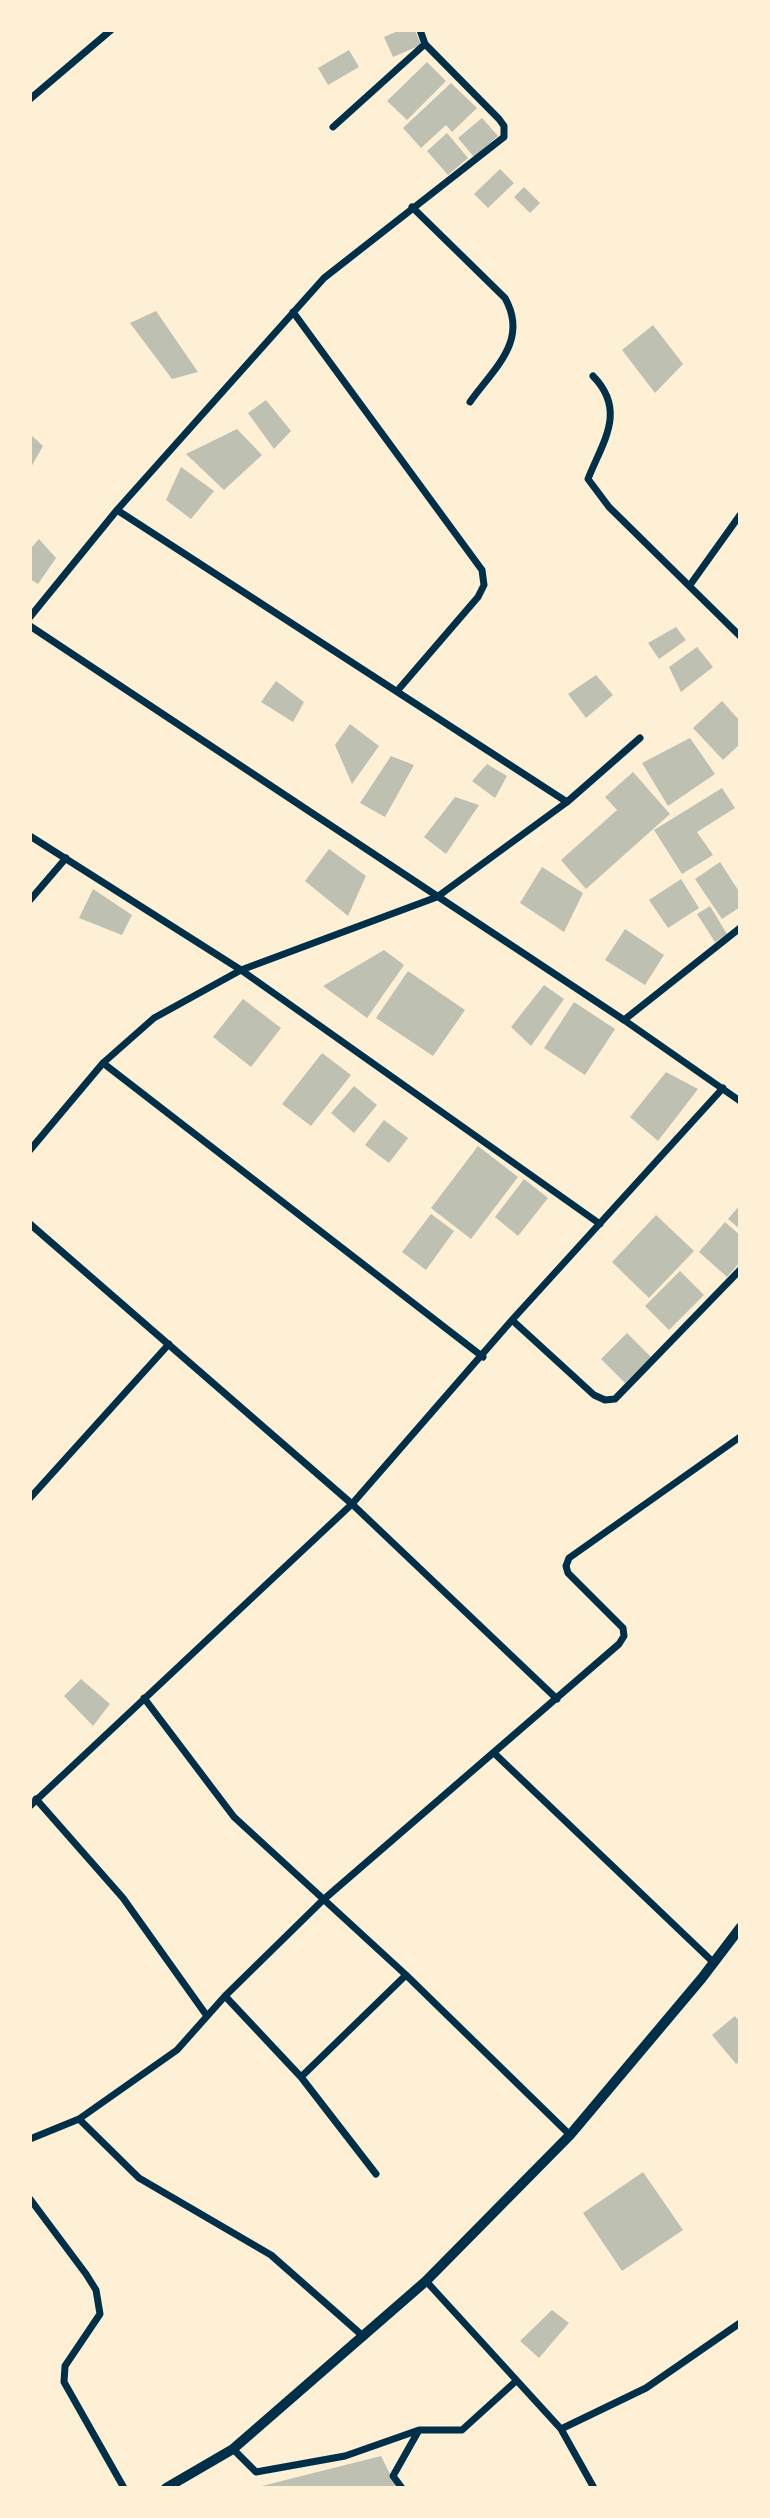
<!DOCTYPE html>
<style>
body{margin:0}
#map{position:relative;width:770px;height:2518px;overflow:hidden;background:#fdf0d5;font-family:Lato,sans-serif}
canvas{display:block}
.frame{position:absolute;inset:0;border:32px solid #fdf0d5;pointer-events:none}
</style>
<div id="map">
<canvas width="770" height="2518"></canvas>
<div class="frame"></div>
</div>
<script>
const context = document.querySelector('canvas').getContext('2d');
context.lineJoin = 'round';
function fill(path, color) { context.fillStyle = color; context.fill(path, 'evenodd'); }
function trace(path, color, width, dash) { context.strokeStyle = color; context.lineWidth = width; context.lineCap = dash ? 'butt' : 'round'; context.setLineDash(dash || []); context.stroke(path); }
fill(new Path2D(`
 M 400,30 L 415,30 L 421,45 L 393,57 L 384,37 Z
 M 349,50 L 359,67 L 328,85 L 318,68 Z
 M 427,62 L 446,81 L 407,120 L 387,101 Z
 M 451,83 L 477,108 L 452,132 L 446,125 L 421,148 L 403,128 Z
 M 482,118 L 498,136 L 474,157 L 458,138 Z
 M 447,133 L 468,158 L 448,175 L 427,151 Z
 M 500,169 L 514,183 L 488,208 L 474,194 Z
 M 524,187 L 540,203 L 530,213 L 514,197 Z
 M 156,311 L 198,372 L 172,379 L 130,323 Z
 M 653,325 L 683,364 L 655,393 L 622,350 Z
 M 266,400 L 291,431 L 274,449 L 248,413 Z
 M 237,429 L 262,455 L 224,490 L 186,454 Z
 M 30,434 L 43,446 L 30,469 Z
 M 181,467 L 214,491 L 191,519 L 166,500 Z
 M 39,539 L 56,558 L 38,584 L 30,579 L 30,549 Z
 M 676,627 L 686,640 L 659,659 L 648,643 Z
 M 697,647 L 713,667 L 681,692 L 669,667 Z
 M 596,675 L 613,695 L 586,718 L 568,694 Z
 M 276,681 L 304,702 L 293,722 L 261,702 Z
 M 722,701 L 740,721 L 740,744 L 723,760 L 693,728 Z
 M 350,724 L 379,746 L 352,784 L 335,745 Z
 M 690,738 L 715,774 L 668,806 L 642,763 Z
 M 391,756 L 414,765 L 385,817 L 360,803 Z
 M 487,764 L 507,776 L 495,798 L 472,781 Z
 M 633,772 L 670,814 L 586,889 L 561,860 L 617,810 L 605,797 Z
 M 722,788 L 735,808 L 697,832 L 713,855 L 682,874 L 654,830 Z
 M 455,797 L 479,805 L 446,854 L 424,837 Z
 M 329,849 L 366,876 L 348,916 L 305,881 Z
 M 720,862 L 740,893 L 740,907 L 722,919 L 695,879 Z
 M 542,867 L 583,893 L 564,932 L 520,903 Z
 M 681,879 L 699,908 L 668,928 L 649,900 Z
 M 93,889 L 132,915 L 122,935 L 79,918 Z
 M 710,906 L 727,934 L 715,942 L 697,914 Z
 M 625,929 L 664,955 L 645,985 L 605,960 Z
 M 384,950 L 404,965 L 367,1018 L 323,986 Z
 M 408,971 L 465,1010 L 433,1056 L 376,1018 Z
 M 544,985 L 564,999 L 531,1046 L 511,1027 Z
 M 243,999 L 281,1028 L 251,1067 L 213,1037 Z
 M 574,1002 L 615,1029 L 585,1075 L 544,1048 Z
 M 322,1053 L 351,1075 L 311,1126 L 282,1104 Z
 M 666,1072 L 698,1089 L 658,1141 L 630,1117 Z
 M 354,1086 L 377,1105 L 354,1133 L 331,1113 Z
 M 384,1120 L 408,1138 L 389,1163 L 365,1145 Z
 M 478,1146 L 518,1177 L 471,1239 L 431,1208 Z
 M 524,1179 L 548,1198 L 518,1236 L 495,1217 Z
 M 740,1205 L 740,1229 L 728,1219 Z
 M 431,1214 L 454,1231 L 426,1270 L 402,1252 Z
 M 656,1215 L 694,1251 L 649,1298 L 612,1262 Z
 M 725,1222 L 740,1235 L 740,1262 L 727,1277 L 699,1252 Z
 M 680,1271 L 704,1295 L 669,1330 L 645,1306 Z
 M 627,1333 L 651,1357 L 625,1383 L 601,1359 Z
 M 81,1679 L 110,1704 L 93,1726 L 64,1696 Z
 M 735,2016 L 740,2022 L 740,2061 L 736,2064 L 712,2035 Z
 M 643,2172 L 683,2230 L 622,2271 L 583,2213 Z
 M 552,2310 L 569,2323 L 539,2358 L 520,2341 Z
 M 381,2456 L 397,2488 L 258,2488 L 258,2487 Z`), '#bec0b2');
trace(new Path2D(`
 M 30,99 L 111,30
 M 333,127 L 425,44
 M 412,207 L 505,298 C 529,341 494,368 470,402
 M 293,312 L 482,570 L 484,585 L 478,597 L 398,690
 M 593,376 C 627,411 603,441 588,479 L 609,507 L 740,636
 M 117,510 L 567,802
 M 690,585 L 740,515
 M 30,617 L 117,510 L 324,278 L 504,137 L 504,126 L 499,119 L 425,44 L 420,30
 M 30,626 L 624,1020 L 740,1101
 M 30,836 L 241,970 L 600,1224
 M 30,900 L 66,858
 M 624,1020 L 740,928
 M 103,1063 L 483,1357
 M 30,1150 L 103,1063 L 154,1018 L 241,970 L 437,897 L 567,802 L 640,738
 M 30,1224 L 352,1504 L 557,1699
 M 512,1320 L 594,1395 L 605,1400 L 615,1399 L 740,1270
 M 30,1498 L 169,1344
 M 144,1698 L 234,1817 L 406,1975 L 570,2135
 M 494,1753 L 714,1963
 M 36,1799 L 123,1898 L 207,2016
 M 30,1806 L 352,1504 L 512,1320 L 723,1088
 M 225,1996 L 301,2077 L 376,2174
 M 301,2077 L 406,1975
 M 79,2119 L 139,2178 L 271,2255 L 364,2337
 M 30,2139 L 79,2119 L 177,2050 L 225,1996 L 323,1900 L 619,1644 L 624,1636 L 623,1628 L 568,1573 L 566,1566 L 569,1558 L 740,1437
 M 30,2199 L 86,2274 L 96,2290 L 100,2314 L 65,2366 L 64,2382 L 124,2488
 M 426,2281 L 561,2429 L 594,2488
 M 561,2429 L 646,2388 L 740,2323
 M 233,2449 L 256,2472 L 345,2456 L 419,2430
 M 402,2488 L 393,2476 L 419,2430 L 462,2430 L 516,2381`), '#003049', 7);
trace(new Path2D(`
 M 166,2488 L 233,2449 L 426,2281 L 570,2135 L 702,1978 L 740,1928`), '#003049', 10);
</script>
